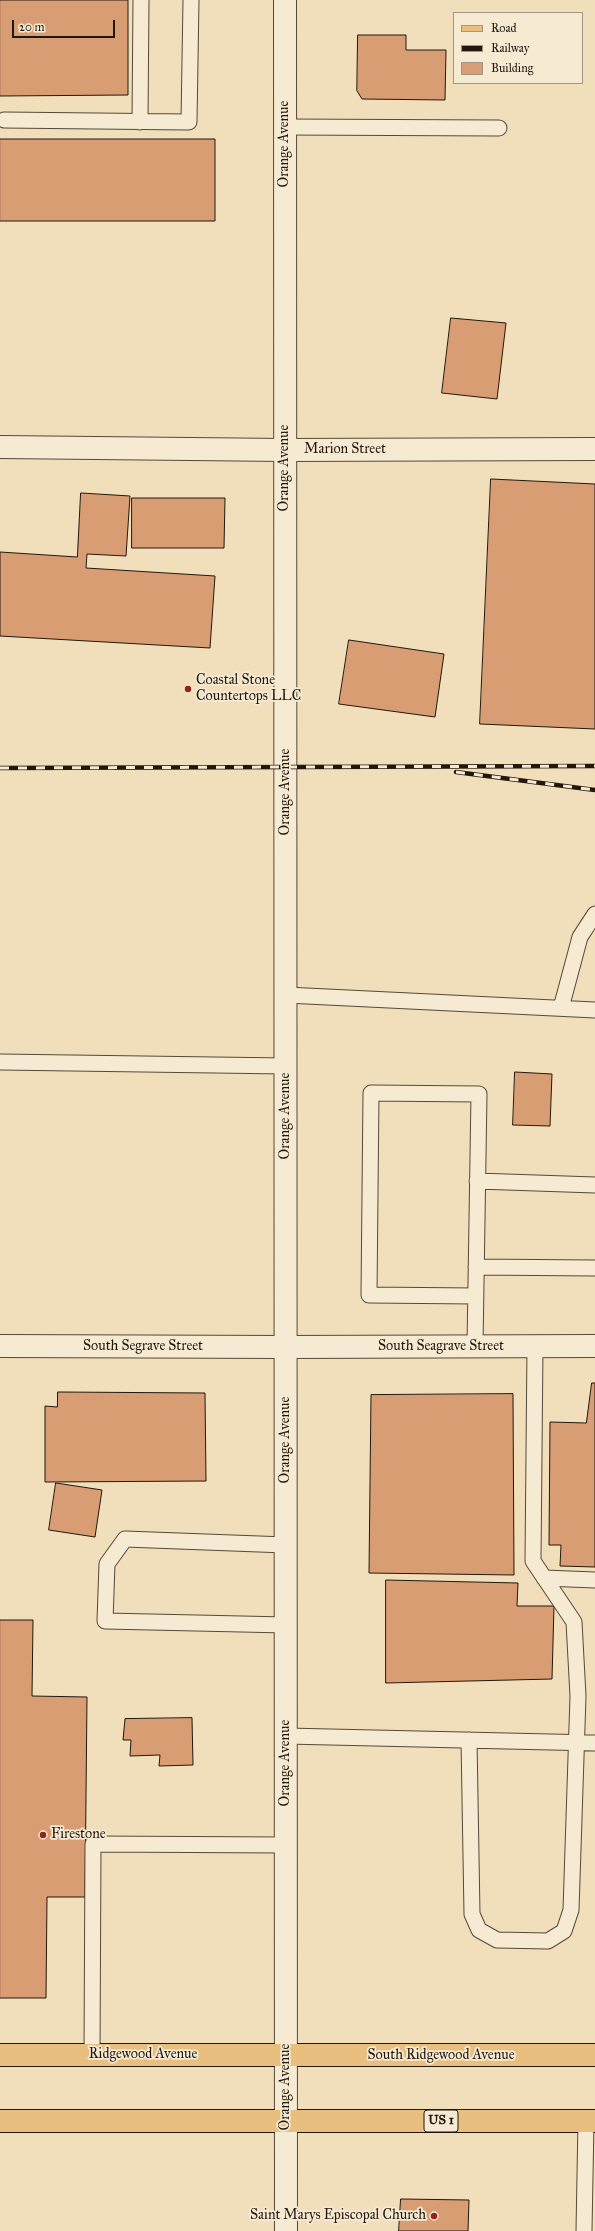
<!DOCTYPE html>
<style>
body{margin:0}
#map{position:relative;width:595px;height:2231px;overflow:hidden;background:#f1debb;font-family:"IM FELL Great Primer",serif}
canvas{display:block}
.legend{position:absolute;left:453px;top:12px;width:130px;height:72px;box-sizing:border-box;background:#f6ead3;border:1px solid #a19684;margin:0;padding:5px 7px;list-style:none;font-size:12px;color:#21170d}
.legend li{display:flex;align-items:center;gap:8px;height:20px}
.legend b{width:20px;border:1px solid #a19684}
.scale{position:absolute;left:12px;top:20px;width:103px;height:18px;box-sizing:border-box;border:2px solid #21170d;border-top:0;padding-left:5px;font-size:12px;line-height:14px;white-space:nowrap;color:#21170d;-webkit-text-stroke:3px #f6ead3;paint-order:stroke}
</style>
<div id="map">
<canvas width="595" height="2231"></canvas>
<ul class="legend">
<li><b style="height:5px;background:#e8bf7e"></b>Road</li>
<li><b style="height:5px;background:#21170d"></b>Railway</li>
<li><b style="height:11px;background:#d99d74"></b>Building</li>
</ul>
<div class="scale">20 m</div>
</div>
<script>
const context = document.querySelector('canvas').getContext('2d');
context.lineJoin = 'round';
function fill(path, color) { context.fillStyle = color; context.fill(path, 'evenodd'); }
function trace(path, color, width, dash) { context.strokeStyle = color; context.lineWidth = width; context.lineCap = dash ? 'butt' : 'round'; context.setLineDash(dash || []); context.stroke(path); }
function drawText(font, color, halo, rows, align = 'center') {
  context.font = font + ' "IM FELL Great Primer",serif'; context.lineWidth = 3.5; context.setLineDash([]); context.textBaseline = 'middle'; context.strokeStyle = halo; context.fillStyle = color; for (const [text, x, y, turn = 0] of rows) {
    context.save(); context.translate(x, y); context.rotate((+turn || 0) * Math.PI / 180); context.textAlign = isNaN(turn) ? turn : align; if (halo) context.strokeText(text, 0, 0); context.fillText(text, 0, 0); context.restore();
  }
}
const building = new Path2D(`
 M 0,0 L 128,0 L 128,95 L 0,96 Z
 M 358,35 L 406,35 L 406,50 L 446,50 L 445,100 L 362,99 L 357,91 Z
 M 0,139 L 215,139 L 215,221 L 0,221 Z
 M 451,318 L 506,323 L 497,399 L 442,393 Z
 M 491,479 L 595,484 L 595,729 L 480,724 Z
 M 81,493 L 130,496 L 126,556 L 87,554 L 86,568 L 215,576 L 210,648 L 0,636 L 0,552 L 77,557 Z
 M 132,498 L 225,498 L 224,548 L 132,548 Z
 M 349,640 L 444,654 L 435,717 L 339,704 Z
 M 515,1072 L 552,1074 L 550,1126 L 513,1125 Z
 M 592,1383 L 595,1383 L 595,1567 L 560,1566 L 561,1545 L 549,1545 L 550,1422 L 586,1423 Z
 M 58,1392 L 205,1393 L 206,1481 L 45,1482 L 45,1406 L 57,1407 Z
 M 513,1394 L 514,1575 L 369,1573 L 371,1395 Z
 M 56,1483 L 102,1490 L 95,1537 L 49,1530 Z
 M 386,1580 L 518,1583 L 517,1606 L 554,1606 L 552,1679 L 386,1683 Z
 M 0,1620 L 33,1620 L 32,1696 L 87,1697 L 85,1897 L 47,1897 L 46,1998 L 0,1998 Z
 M 192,1718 L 193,1765 L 159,1766 L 160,1755 L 130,1756 L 131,1740 L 123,1740 L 125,1719 Z
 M 401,2199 L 469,2200 L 468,2231 L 399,2231 Z`);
fill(building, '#d99d74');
trace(building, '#21170d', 1);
const service = new Path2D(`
 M 4,120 L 189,122 L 191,0
 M 140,122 L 141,0
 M 285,127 L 499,128
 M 286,995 L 595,1010
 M 561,1008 L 580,937 L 595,914
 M 0,1062 L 286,1066
 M 477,1181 L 595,1185
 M 476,1267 L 595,1268
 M 475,1346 L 479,1094 L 371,1093 L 369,1295 L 475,1296
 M 286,1545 L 125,1539 L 107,1564 L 105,1621 L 287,1625
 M 544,1578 L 595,1580
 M 286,1736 L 595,1743
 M 469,1740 L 472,1914 L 479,1930 L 497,1940 L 548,1941 L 564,1931 L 571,1910 L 578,1696 L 574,1622 L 533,1561 L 535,1346
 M 92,2055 L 93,1844 L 286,1845
 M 584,2231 L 586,2121`);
const minor = new Path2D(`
 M 0,447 L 285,450 L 595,449
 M 0,1346 L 286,1347`);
const tertiary = new Path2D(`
 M 285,0 L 286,2231
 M 286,1347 L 595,1346`);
const primary = new Path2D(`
 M 0,2055 L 595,2055
 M 0,2121 L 595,2121`);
trace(service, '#554938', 17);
trace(minor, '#554938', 24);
trace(tertiary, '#554938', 24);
trace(primary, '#21170d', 24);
trace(service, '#f6ead3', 15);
trace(minor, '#f6ead3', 22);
trace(tertiary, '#f6ead3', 22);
trace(primary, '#e8bf7e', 22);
const rail = new Path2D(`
 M 0,768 L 595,766
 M 456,772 L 595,790`);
trace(rail, '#21170d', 4.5);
trace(rail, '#f6ead3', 3, [9]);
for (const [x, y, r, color] of [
 [188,689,4,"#8f2418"],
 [43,1835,4,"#8f2418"],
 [434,2216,4,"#8f2418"]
]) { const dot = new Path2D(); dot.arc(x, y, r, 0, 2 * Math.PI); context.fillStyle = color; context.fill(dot); trace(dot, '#f6ead3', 1.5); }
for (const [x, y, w] of [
 [441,2121,34]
]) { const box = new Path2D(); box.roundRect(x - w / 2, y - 11, w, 22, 3); context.fillStyle = '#f6ead3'; context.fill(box); trace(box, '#21170d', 1); }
drawText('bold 13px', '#21170d', null, [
 ["US 1",441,2121]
]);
drawText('14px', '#21170d', '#f6ead3', [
 ["Orange Avenue",285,144,-90],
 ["Marion Street",345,450],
 ["Orange Avenue",285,468,-90],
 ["Orange Avenue",286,792,-90],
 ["Orange Avenue",286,1116,-90],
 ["South Segrave Street",143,1347],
 ["South Seagrave Street",441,1347],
 ["Orange Avenue",286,1440,-90],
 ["Orange Avenue",286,1763,-90],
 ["Ridgewood Avenue",143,2055],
 ["South Ridgewood Avenue",441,2056],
 ["Orange Avenue",286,2087,-90]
]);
drawText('14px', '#21170d', '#f6ead3', [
 ["Coastal Stone",196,681],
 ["Countertops LLC",196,697],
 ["Firestone",51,1835],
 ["Saint Marys Episcopal Church",426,2216,"right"]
], 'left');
</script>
